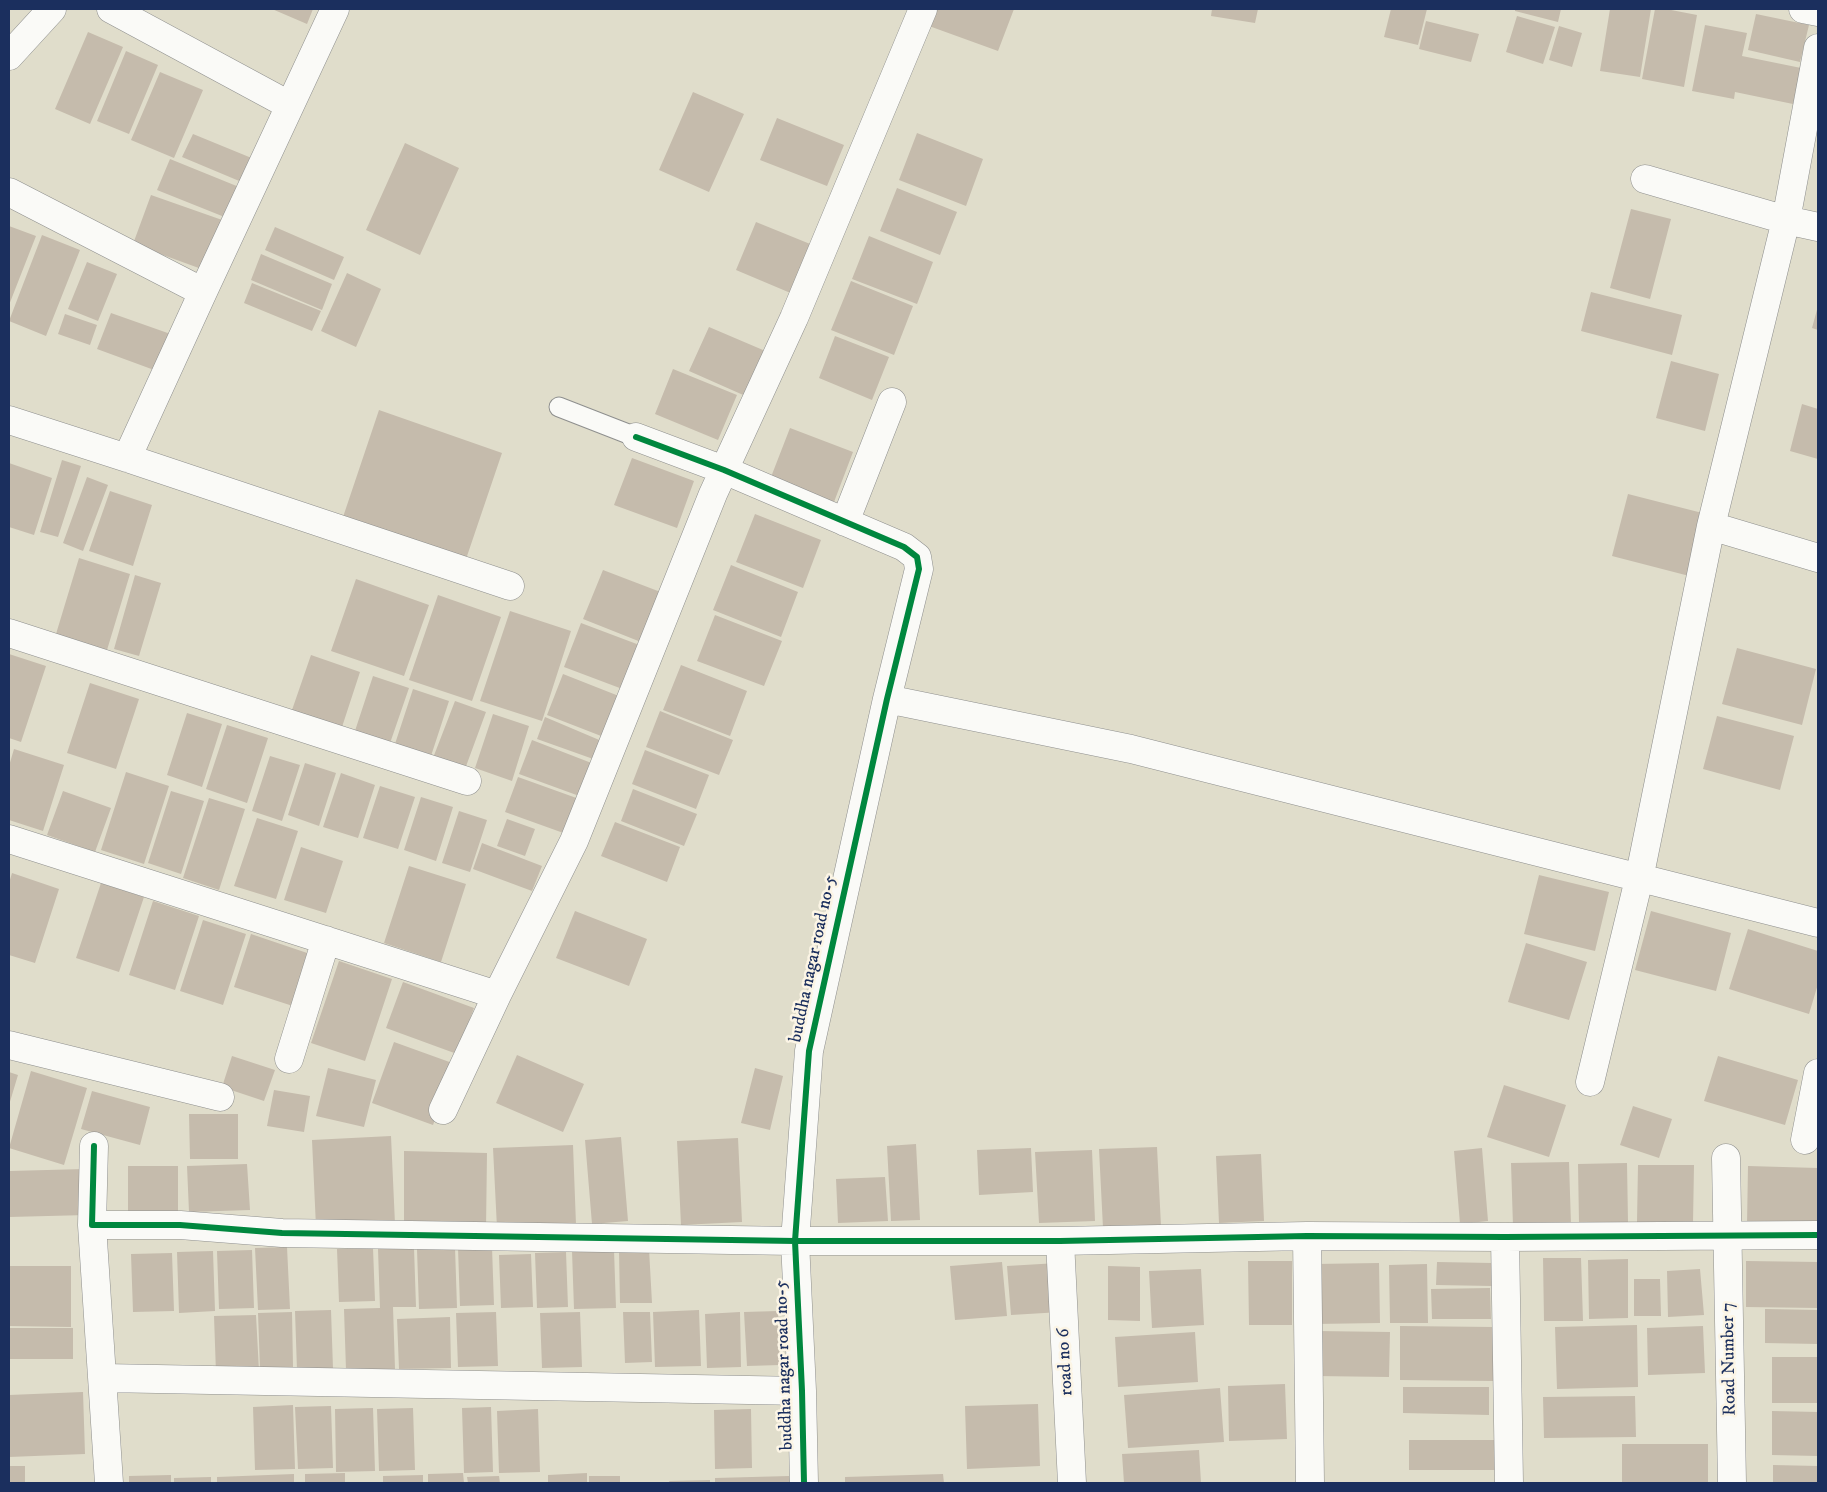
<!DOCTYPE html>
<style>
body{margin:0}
#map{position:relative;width:1827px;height:1492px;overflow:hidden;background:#e0ddcb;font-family:"IM FELL DW Pica",serif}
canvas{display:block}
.frame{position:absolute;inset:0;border:10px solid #1b2f5e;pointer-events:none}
</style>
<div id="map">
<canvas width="1827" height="1492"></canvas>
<div class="frame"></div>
</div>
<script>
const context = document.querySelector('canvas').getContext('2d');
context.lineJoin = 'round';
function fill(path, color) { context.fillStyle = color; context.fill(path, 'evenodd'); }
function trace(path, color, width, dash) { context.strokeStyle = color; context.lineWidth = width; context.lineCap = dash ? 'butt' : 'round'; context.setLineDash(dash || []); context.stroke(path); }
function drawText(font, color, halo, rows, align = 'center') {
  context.font = font + ' "IM FELL DW Pica",serif'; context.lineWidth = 5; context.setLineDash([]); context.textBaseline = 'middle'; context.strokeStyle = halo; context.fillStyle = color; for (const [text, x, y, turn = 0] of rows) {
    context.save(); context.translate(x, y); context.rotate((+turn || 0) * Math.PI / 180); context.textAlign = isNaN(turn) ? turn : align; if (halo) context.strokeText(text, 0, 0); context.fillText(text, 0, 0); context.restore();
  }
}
fill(new Path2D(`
 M 272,9 L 313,9 L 307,24 Z
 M 935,9 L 1014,9 L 998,51 L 929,26 Z
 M 1212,9 L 1258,9 L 1255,23 L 1211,16 Z
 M 1391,9 L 1427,9 L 1418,45 L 1384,37 Z
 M 1515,9 L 1561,9 L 1558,22 L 1515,11 Z
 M 1610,9 L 1651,9 L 1640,77 L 1600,71 Z
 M 1655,9 L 1666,9 L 1697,15 L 1684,87 L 1642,79 Z
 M 1756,14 L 1809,25 L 1800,62 L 1748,50 Z
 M 1517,16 L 1555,27 L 1543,64 L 1506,52 Z
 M 1426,21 L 1479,34 L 1471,62 L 1419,49 Z
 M 1705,25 L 1747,33 L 1742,56 L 1801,68 L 1793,104 L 1735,92 L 1734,99 L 1692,91 Z
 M 1559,26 L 1582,33 L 1572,67 L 1549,60 Z
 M 88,32 L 123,47 L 90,124 L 55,109 Z
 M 126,51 L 158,65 L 129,134 L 97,121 Z
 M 160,72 L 203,90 L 174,158 L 131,140 Z
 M 693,92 L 744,114 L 709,192 L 659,170 Z
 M 777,118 L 844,145 L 827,186 L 760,160 Z
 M 917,133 L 983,159 L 966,206 L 899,180 Z
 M 193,134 L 254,159 L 244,183 L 182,157 Z
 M 405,143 L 459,168 L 420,255 L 366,230 Z
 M 170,159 L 244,189 L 232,220 L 157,190 Z
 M 897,188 L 957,212 L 940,255 L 880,231 Z
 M 151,195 L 225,221 L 207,271 L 133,244 Z
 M 1631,209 L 1671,219 L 1650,299 L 1610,288 Z
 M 756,222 L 820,248 L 800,297 L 736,270 Z
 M 9,226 L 36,236 L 9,305 Z
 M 275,227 L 344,257 L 334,280 L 265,250 Z
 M 42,235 L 80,250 L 46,336 L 9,321 Z
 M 869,236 L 933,262 L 917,304 L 852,279 Z
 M 261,254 L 332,284 L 322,310 L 251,280 Z
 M 87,262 L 117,274 L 98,321 L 68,309 Z
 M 347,273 L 381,289 L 356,347 L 321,331 Z
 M 851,281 L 913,306 L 894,355 L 831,330 Z
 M 252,283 L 321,311 L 312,331 L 244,303 Z
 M 1591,292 L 1682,315 L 1672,355 L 1581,331 Z
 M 1818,306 L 1818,330 L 1812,328 Z
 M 111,313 L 179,337 L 165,374 L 97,349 Z
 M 65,314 L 97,325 L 90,345 L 58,334 Z
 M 709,327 L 770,353 L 750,398 L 689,371 Z
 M 835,336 L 889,357 L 872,400 L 819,378 Z
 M 1671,361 L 1719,374 L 1705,431 L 1656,418 Z
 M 673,369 L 737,395 L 718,440 L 655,414 Z
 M 1802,404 L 1818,409 L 1818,459 L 1790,451 Z
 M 379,410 L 502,453 L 465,562 L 342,520 Z
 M 790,428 L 853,452 L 834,502 L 771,477 Z
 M 632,458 L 694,481 L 677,528 L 614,505 Z
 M 62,460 L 81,466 L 58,537 L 40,532 Z
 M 9,463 L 52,478 L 34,535 L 9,527 Z
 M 87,477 L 108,485 L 83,551 L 63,543 Z
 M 110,491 L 152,505 L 133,566 L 89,551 Z
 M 1628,494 L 1714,516 L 1697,578 L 1612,556 Z
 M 755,514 L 821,540 L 803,588 L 736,562 Z
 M 79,558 L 130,574 L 107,650 L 56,634 Z
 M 731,565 L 798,592 L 781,637 L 713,610 Z
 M 603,570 L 671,596 L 651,646 L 583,619 Z
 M 135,575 L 161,583 L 139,656 L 114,649 Z
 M 356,579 L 429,605 L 404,676 L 331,651 Z
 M 438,595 L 501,617 L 472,701 L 409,680 Z
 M 510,611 L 571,631 L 542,721 L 480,701 Z
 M 715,615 L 782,641 L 764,686 L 697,661 Z
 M 581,623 L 650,649 L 633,693 L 564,667 Z
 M 1737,648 L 1816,669 L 1802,725 L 1722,704 Z
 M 9,654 L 46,666 L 21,742 L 9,738 Z
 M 311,655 L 360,672 L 342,727 L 292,710 Z
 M 681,665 L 747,691 L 730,736 L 663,710 Z
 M 563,674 L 629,700 L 614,741 L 547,715 Z
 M 373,676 L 409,688 L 388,749 L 353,737 Z
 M 90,683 L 139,699 L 116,769 L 67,753 Z
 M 413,689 L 449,701 L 430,759 L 394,747 Z
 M 455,701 L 486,712 L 465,769 L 433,758 Z
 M 660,711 L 733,740 L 719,775 L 646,747 Z
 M 187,713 L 222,724 L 202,787 L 167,775 Z
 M 493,714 L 529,726 L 512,781 L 475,768 Z
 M 1717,716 L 1794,736 L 1780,790 L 1703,769 Z
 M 545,717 L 604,742 L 596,760 L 537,739 Z
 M 227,725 L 268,738 L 247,803 L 206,789 Z
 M 532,740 L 594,764 L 582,797 L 519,774 Z
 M 14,749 L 64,765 L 43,831 L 9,820 L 9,766 Z
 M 645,750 L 709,775 L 696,809 L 632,784 Z
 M 270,756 L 300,765 L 282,821 L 252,811 Z
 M 305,763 L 336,773 L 319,826 L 288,815 Z
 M 126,772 L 169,786 L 144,864 L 101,850 Z
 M 341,773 L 375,785 L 358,838 L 323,827 Z
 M 518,777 L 582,800 L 569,835 L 505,812 Z
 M 380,786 L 415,797 L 398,849 L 363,838 Z
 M 633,789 L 697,814 L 684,846 L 621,821 Z
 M 63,791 L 111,808 L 95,852 L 47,835 Z
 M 171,791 L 204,801 L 181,874 L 148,863 Z
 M 421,797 L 453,807 L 436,861 L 404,850 Z
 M 209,798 L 245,809 L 219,890 L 183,878 Z
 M 459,811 L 487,820 L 470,872 L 442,863 Z
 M 257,818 L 298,831 L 276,899 L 234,886 Z
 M 507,819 L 535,829 L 525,856 L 497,846 Z
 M 615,822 L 680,847 L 667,882 L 601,856 Z
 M 482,843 L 542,866 L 532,891 L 473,869 Z
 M 301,847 L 343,861 L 326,913 L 284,900 Z
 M 409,866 L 466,884 L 441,962 L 384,943 Z
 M 12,873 L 59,889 L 35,963 L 9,955 L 9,883 Z
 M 1539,875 L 1609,892 L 1595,951 L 1524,934 Z
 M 101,883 L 144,897 L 119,972 L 76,958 Z
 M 153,901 L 199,916 L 175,990 L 129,975 Z
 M 575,911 L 647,939 L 629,986 L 556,958 Z
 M 1651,911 L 1731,933 L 1716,991 L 1635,970 Z
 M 203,920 L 246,934 L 223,1005 L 180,991 Z
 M 1748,929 L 1818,951 L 1818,984 L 1809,1014 L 1729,989 Z
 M 251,934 L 316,956 L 299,1008 L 234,987 Z
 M 1526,943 L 1587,962 L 1569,1020 L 1508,1002 Z
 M 339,961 L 392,979 L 365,1061 L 311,1043 Z
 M 403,982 L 474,1008 L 457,1054 L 386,1028 Z
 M 394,1042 L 455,1064 L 433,1125 L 372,1103 Z
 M 517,1055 L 584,1084 L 563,1132 L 496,1103 Z
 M 232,1056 L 275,1070 L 264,1101 L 222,1087 Z
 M 1718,1056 L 1798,1080 L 1785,1125 L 1704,1101 Z
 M 328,1068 L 376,1080 L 364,1127 L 316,1116 Z
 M 755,1068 L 783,1076 L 770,1130 L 741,1123 Z
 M 31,1071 L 87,1088 L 64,1165 L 9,1148 Z
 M 9,1072 L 18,1075 L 9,1105 Z
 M 1504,1085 L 1566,1105 L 1549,1157 L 1487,1137 Z
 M 274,1090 L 310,1096 L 304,1132 L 267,1126 Z
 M 92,1091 L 150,1107 L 140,1145 L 81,1129 Z
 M 1633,1106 L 1672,1119 L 1659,1158 L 1620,1145 Z
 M 189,1114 L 238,1114 L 238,1159 L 190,1159 Z
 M 391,1136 L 395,1224 L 316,1227 L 312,1140 Z
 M 621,1137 L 628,1221 L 592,1224 L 585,1140 Z
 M 738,1138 L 742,1222 L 681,1225 L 677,1141 Z
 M 916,1144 L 920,1220 L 891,1221 L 887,1146 Z
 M 573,1145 L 576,1225 L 497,1228 L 493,1148 Z
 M 1157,1147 L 1161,1226 L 1103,1228 L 1099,1149 Z
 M 1031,1148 L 1033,1192 L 979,1195 L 977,1150 Z
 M 1482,1148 L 1488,1221 L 1460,1224 L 1454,1151 Z
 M 1092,1150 L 1095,1221 L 1039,1223 L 1035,1152 Z
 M 404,1151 L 487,1153 L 486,1229 L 404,1228 Z
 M 1261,1154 L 1264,1221 L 1219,1223 L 1216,1156 Z
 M 1569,1162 L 1571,1225 L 1513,1226 L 1511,1163 Z
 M 1627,1163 L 1628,1222 L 1579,1223 L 1578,1164 Z
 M 247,1164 L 250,1210 L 189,1212 L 187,1166 Z
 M 1638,1165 L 1694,1165 L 1693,1223 L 1637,1222 Z
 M 128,1166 L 178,1166 L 178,1217 L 128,1217 Z
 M 1748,1166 L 1818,1168 L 1817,1226 L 1747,1225 Z
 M 85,1169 L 87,1215 L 9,1217 L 9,1171 Z
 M 885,1177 L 888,1221 L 838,1223 L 836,1179 Z
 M 287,1247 L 290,1309 L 258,1310 L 255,1248 Z
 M 455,1247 L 457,1308 L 419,1309 L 417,1249 Z
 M 492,1247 L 494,1305 L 460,1306 L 458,1248 Z
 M 373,1248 L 375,1301 L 339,1302 L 337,1249 Z
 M 414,1248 L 416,1307 L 393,1307 L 395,1369 L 346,1370 L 344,1309 L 380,1308 L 378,1249 Z
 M 649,1249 L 652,1303 L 620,1303 L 619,1250 Z
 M 252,1250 L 254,1308 L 219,1309 L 217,1251 Z
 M 614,1250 L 616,1308 L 574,1309 L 572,1251 Z
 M 213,1251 L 215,1311 L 179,1313 L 177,1252 Z
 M 566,1252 L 568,1307 L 537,1308 L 535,1253 Z
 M 172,1253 L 174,1311 L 133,1312 L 131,1254 Z
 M 531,1254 L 533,1307 L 501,1308 L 499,1255 Z
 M 1543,1258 L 1581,1258 L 1583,1321 L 1544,1321 Z
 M 1628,1259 L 1628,1318 L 1589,1319 L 1588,1260 Z
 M 1248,1261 L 1292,1261 L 1292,1325 L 1249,1325 Z
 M 1746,1261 L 1818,1262 L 1818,1308 L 1746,1307 Z
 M 1002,1262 L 1007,1316 L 955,1320 L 950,1266 Z
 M 1437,1262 L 1492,1263 L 1492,1286 L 1436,1285 Z
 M 1058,1263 L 1061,1312 L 1011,1315 L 1007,1266 Z
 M 1379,1263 L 1380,1323 L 1315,1324 L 1315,1264 Z
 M 1427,1264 L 1428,1323 L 1390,1323 L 1389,1265 Z
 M 9,1266 L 71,1266 L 71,1327 L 9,1326 Z
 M 1108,1266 L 1140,1267 L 1140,1321 L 1108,1320 Z
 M 1201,1269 L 1204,1325 L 1152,1328 L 1149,1271 Z
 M 1700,1269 L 1704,1315 L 1668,1317 L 1667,1271 Z
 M 1634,1279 L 1660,1279 L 1661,1316 L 1634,1316 Z
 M 1490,1288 L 1491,1319 L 1432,1319 L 1431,1289 Z
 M 1765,1309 L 1818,1310 L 1818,1344 L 1765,1343 Z
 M 331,1310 L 333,1369 L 297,1370 L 295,1311 Z
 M 699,1310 L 701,1366 L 655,1367 L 653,1312 Z
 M 778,1311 L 780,1365 L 747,1366 L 744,1312 Z
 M 292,1312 L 293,1367 L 260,1369 L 258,1313 Z
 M 496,1312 L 498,1366 L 458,1367 L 456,1313 Z
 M 580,1312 L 582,1367 L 542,1368 L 540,1313 Z
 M 623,1312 L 650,1312 L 652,1362 L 625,1363 Z
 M 740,1312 L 741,1367 L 707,1368 L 705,1314 Z
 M 256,1315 L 259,1371 L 216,1373 L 214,1316 Z
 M 450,1317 L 451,1368 L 399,1369 L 397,1319 Z
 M 1637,1325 L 1638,1387 L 1557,1389 L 1555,1327 Z
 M 1400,1326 L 1494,1327 L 1494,1381 L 1400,1380 Z
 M 1703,1326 L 1705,1373 L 1648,1375 L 1647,1328 Z
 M 9,1328 L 73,1328 L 73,1359 L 9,1359 Z
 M 1316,1331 L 1390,1332 L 1389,1377 L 1316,1376 Z
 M 1195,1332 L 1198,1382 L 1118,1387 L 1115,1337 Z
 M 1772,1357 L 1818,1357 L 1818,1403 L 1772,1403 Z
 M 1285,1384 L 1287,1439 L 1229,1441 L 1228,1386 Z
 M 1403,1387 L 1489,1387 L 1489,1415 L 1403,1413 Z
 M 1220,1388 L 1224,1442 L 1128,1448 L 1124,1395 Z
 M 83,1392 L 85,1454 L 9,1457 L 9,1395 Z
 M 1635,1396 L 1636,1437 L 1544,1438 L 1543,1397 Z
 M 1038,1404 L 1040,1466 L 967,1469 L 965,1406 Z
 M 293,1405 L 295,1469 L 255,1470 L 253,1407 Z
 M 331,1406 L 333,1468 L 298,1469 L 295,1407 Z
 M 491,1407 L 493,1472 L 464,1473 L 462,1408 Z
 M 373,1408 L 375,1471 L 336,1472 L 335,1409 Z
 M 413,1408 L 415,1470 L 379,1471 L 377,1409 Z
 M 538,1409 L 540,1472 L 499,1473 L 497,1411 Z
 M 751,1409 L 752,1468 L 715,1469 L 714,1410 Z
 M 1772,1411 L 1818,1412 L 1818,1456 L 1772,1455 Z
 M 1409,1440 L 1497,1440 L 1497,1470 L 1409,1470 Z
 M 1622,1444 L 1708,1444 L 1708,1483 L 1622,1483 Z
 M 1199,1450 L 1201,1483 L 1124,1483 L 1122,1454 Z
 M 1773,1465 L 1818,1466 L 1818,1483 L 1773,1483 Z
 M 9,1466 L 25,1466 L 25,1483 L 9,1483 Z
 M 345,1473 L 345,1483 L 305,1483 L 305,1474 Z
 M 463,1473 L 464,1483 L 428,1483 L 428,1474 Z
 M 587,1473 L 587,1483 L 548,1483 L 548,1475 Z
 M 294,1474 L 294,1483 L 217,1483 L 217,1477 Z
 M 943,1474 L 944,1483 L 845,1483 L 845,1477 Z
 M 171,1475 L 171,1483 L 129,1483 L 129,1476 Z
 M 423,1475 L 423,1483 L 383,1483 L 383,1476 Z
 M 499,1476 L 500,1483 L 468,1483 L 467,1477 Z
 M 589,1476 L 620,1476 L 620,1483 L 589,1483 Z
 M 789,1476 L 790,1483 L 715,1483 L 715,1478 Z
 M 211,1477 L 211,1483 L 174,1483 L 174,1478 Z
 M 710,1480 L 710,1483 L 670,1483 L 669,1481 Z`), '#c5bbac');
const lane = new Path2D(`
 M 559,407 L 636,437`);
const street = new Path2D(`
 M 111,9 L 289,105
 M 1803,9 L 1818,12
 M 9,56 L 52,9
 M 1645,179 L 1786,220 L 1818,227
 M 9,192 L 203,292
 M 9,420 L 127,458 L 510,586
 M 636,437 L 724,470 L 904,547 L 917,557 L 919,569 L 887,699 L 809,1051 L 795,1241 L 802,1391 L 804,1483
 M 127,458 L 203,292 L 335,9
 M 845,522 L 892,402
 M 1711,526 L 1818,558
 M 9,633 L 467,781
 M 887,699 L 1131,749 L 1818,923
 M 9,839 L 497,995
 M 9,1045 L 220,1097
 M 289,1059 L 326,940
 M 1590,1082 L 1639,879 L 1711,526 L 1786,220 L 1818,48
 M 443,1110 L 497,995 L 574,841 L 713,494 L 794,318 L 923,9
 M 1805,1140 L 1818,1073
 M 94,1146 L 92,1225 L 180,1225 L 282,1233 L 795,1241 L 1060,1241 L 1307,1236 L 1505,1237 L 1818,1235
 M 1726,1158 L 1732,1483
 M 92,1225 L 109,1483
 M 1307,1236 L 1310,1483
 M 1505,1237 L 1509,1483
 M 1060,1241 L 1072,1483
 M 103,1378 L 802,1391`);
trace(lane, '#8e8f8e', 21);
trace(street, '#8e8f8e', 29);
trace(lane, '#fafaf7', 19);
trace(street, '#fafaf7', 28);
trace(new Path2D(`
 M 636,437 L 724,470 L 904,547 L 917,557 L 919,569 L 887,699 L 809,1051 L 795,1241 L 802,1391 L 804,1483
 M 94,1146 L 92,1225 L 180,1225 L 282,1233 L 795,1241 L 1060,1241 L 1307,1236 L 1505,1237 L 1818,1235`), '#00873e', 6);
drawText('18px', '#1b2f5e', '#fcf5e5', [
 ["buddha nagar road no-5",814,959,-78],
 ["Road Number 7",1730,1359,-91],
 ["road no 6",1066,1362,-93],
 ["buddha nagar road no-5",785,1365,-92]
]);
</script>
